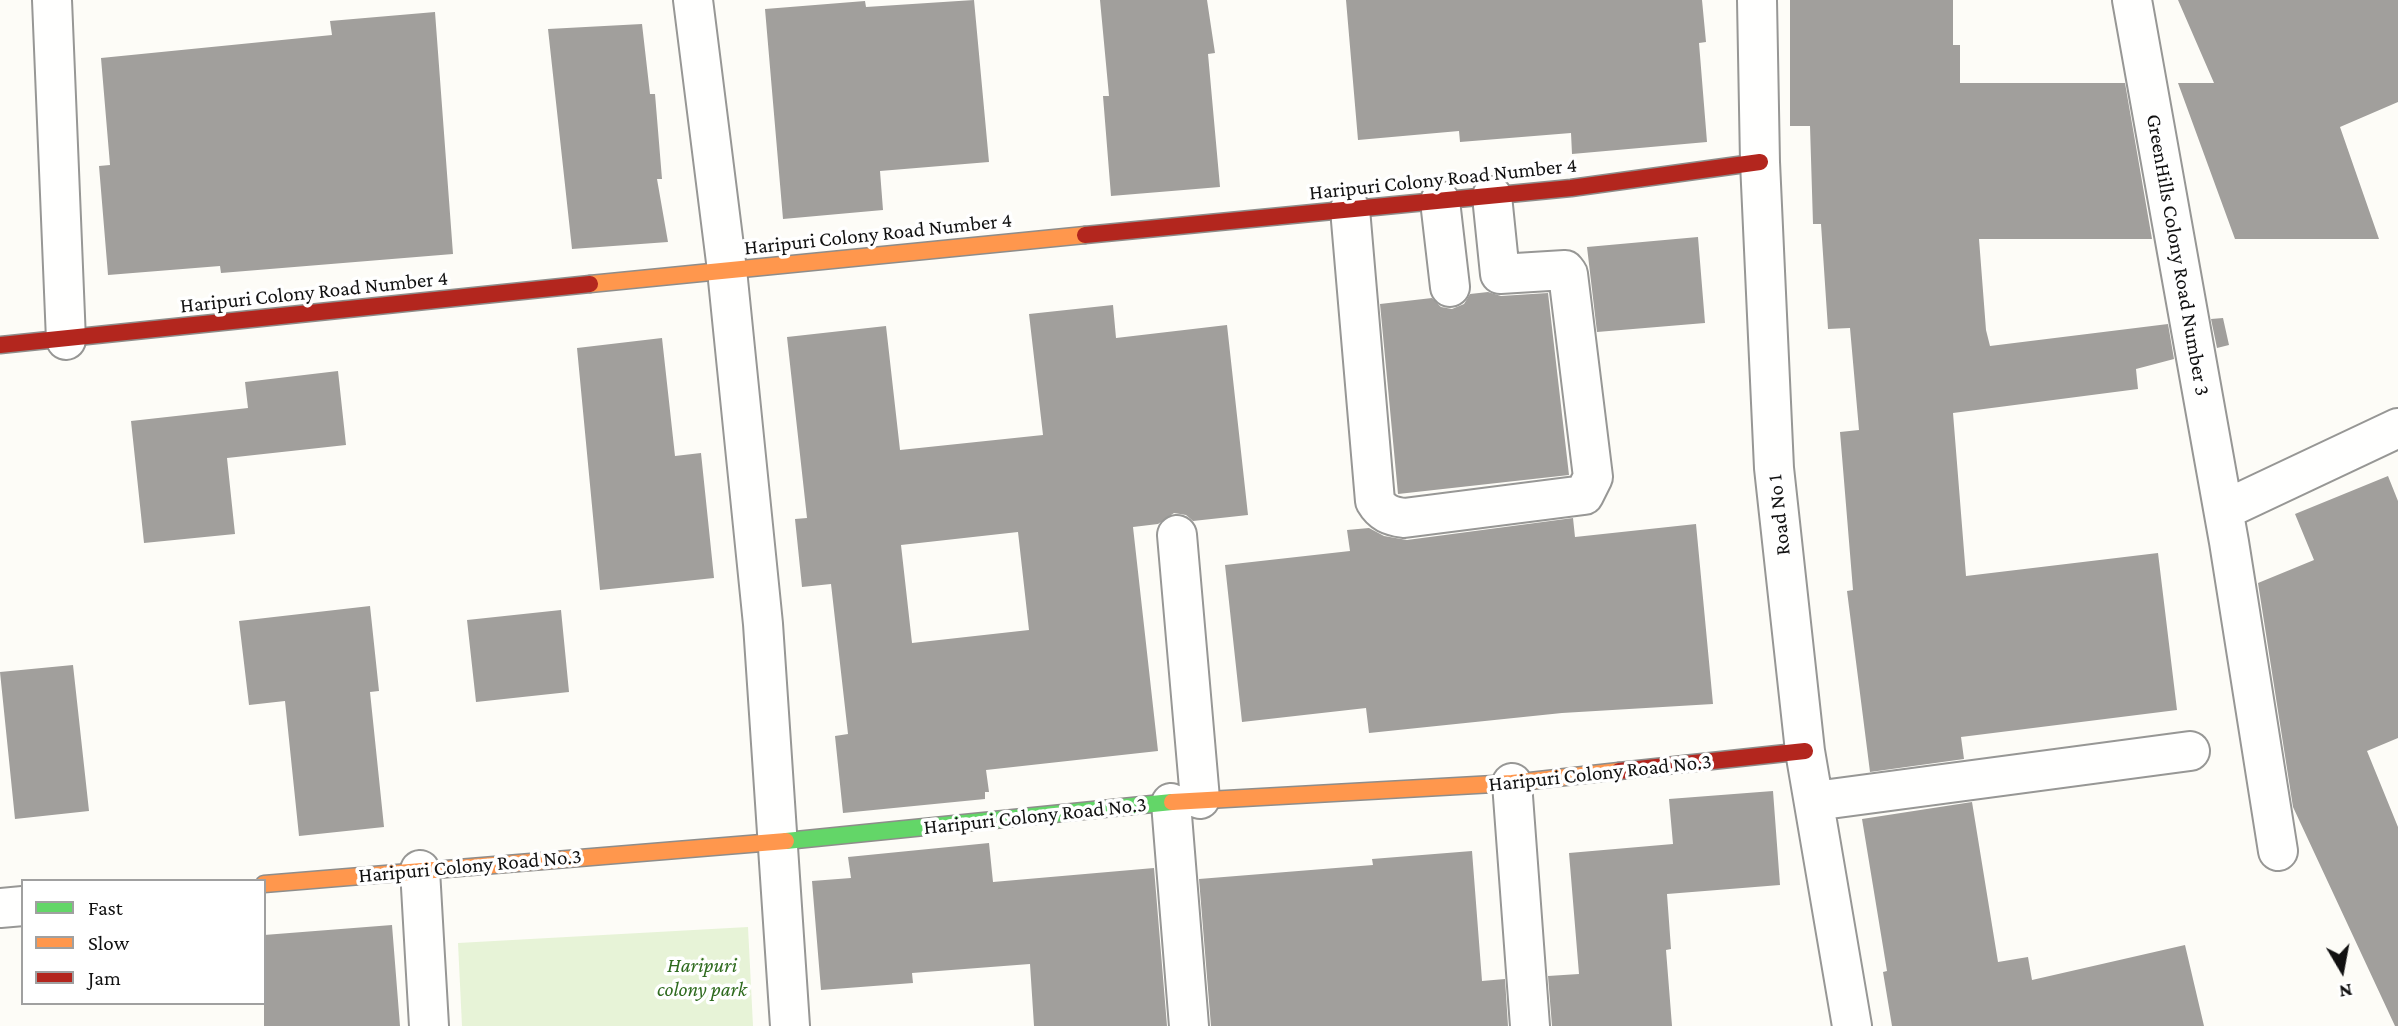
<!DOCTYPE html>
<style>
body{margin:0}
#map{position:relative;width:2398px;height:1026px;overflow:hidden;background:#fdfcf7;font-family:"Crimson Pro",serif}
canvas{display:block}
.legend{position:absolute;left:21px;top:879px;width:245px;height:126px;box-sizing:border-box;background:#fff;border:2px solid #a0a0a0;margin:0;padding:9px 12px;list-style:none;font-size:21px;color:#111}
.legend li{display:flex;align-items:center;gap:14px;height:35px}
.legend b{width:35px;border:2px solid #a0a0a0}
.north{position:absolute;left:2307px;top:935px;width:70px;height:70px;-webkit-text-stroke:5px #fff;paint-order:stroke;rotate:170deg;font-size:19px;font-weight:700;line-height:28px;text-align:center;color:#111}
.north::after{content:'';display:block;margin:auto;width:24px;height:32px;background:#111;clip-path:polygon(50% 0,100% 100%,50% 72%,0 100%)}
</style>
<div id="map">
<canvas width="2398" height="1026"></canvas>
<ul class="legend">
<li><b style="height:9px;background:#63d668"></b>Fast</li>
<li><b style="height:9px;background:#ff974d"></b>Slow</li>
<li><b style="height:9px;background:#b3261e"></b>Jam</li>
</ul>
<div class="north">N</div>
</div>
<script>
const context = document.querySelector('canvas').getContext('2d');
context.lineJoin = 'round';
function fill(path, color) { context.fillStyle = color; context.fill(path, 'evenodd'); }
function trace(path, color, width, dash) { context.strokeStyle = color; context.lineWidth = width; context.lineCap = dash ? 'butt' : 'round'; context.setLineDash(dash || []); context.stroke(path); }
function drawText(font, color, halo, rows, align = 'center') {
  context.font = font + ' "Crimson Pro",serif'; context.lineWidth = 7; context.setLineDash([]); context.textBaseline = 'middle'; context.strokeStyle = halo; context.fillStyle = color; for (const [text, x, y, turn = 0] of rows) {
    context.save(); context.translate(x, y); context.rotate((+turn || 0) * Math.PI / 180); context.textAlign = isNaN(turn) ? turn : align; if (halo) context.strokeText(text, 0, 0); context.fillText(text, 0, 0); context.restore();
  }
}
fill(new Path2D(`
 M 748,927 L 753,1026 L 462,1026 L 458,943 Z`), '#e7f3d7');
fill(new Path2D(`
 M 974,0 L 989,162 L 880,171 L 883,210 L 783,219 L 765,9 L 865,1 L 866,7 Z
 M 1100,0 L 1207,0 L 1215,53 L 1208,54 L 1220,187 L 1111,196 L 1103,96 L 1109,96 Z
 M 1346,0 L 1702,0 L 1706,42 L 1699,43 L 1707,142 L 1572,154 L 1571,133 L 1460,142 L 1459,131 L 1358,140 Z
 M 1790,0 L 1953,0 L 1953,45 L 1960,45 L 1960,83 L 2125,83 L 2152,239 L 1979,239 L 1986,330 L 1990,346 L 2168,324 L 2174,359 L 2136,369 L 2138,389 L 1953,413 L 1966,576 L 2158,553 L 2177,710 L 1961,737 L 1964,759 L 1870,772 L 1847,591 L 1853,590 L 1840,432 L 1859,430 L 1850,328 L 1828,329 L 1821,224 L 1813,224 L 1810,126 L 1790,126 Z
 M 2178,0 L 2398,0 L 2398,102 L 2340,127 L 2379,239 L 2235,239 L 2178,83 L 2214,83 Z
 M 435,12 L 453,254 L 221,273 L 220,266 L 108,275 L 99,166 L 110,165 L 101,58 L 332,35 L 330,21 Z
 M 642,24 L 650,94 L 655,94 L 662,179 L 657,179 L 668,242 L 572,249 L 548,29 Z
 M 1698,237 L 1705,323 L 1597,332 L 1587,247 Z
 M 1488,292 L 1501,296 L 1548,293 L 1569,475 L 1398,494 L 1380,304 L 1432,298 L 1441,307 L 1452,309 L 1464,304 L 1470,294 Z
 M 1113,305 L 1116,338 L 1227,325 L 1248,515 L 1193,521 L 1186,515 L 1174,513 L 1158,524 L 1133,527 L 1158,751 L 986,770 L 989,792 L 985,792 L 985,799 L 843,813 L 835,736 L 848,734 L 831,584 L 802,587 L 795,519 L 807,518 L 787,337 L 886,326 L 900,450 L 1043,435 L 1029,314 ZM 1018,532 L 1029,630 L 912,643 L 901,545 Z
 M 2223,318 L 2229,345 L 2217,348 L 2211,319 Z
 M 662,338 L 675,456 L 701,453 L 714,578 L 600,590 L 577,348 Z
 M 338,371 L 346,445 L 227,458 L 235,534 L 144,543 L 131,421 L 248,408 L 245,382 Z
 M 2388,476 L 2398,501 L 2398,738 L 2367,751 L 2398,827 L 2398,1026 L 2395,1026 L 2293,807 L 2258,583 L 2314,560 L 2295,514 Z
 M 1573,518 L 1575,537 L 1696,524 L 1713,704 L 1562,713 L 1369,733 L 1366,708 L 1242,722 L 1225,565 L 1350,551 L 1347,530 L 1369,528 L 1384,536 L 1407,540 Z
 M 370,606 L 379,691 L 370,692 L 384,827 L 299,836 L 285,701 L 249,705 L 239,621 Z
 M 561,610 L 569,692 L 476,702 L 467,620 Z
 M 73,665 L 89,811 L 15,819 L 0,672 Z
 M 1773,791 L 1780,885 L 1667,894 L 1671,949 L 1666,950 L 1672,1026 L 1552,1026 L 1548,976 L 1579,974 L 1569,853 L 1673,844 L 1669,799 Z
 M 1972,802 L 1998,962 L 2028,957 L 2032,980 L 2185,945 L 2204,1026 L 1892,1026 L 1883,972 L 1887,971 L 1862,819 Z
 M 989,843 L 993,882 L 1154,868 L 1167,1026 L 1034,1026 L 1030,964 L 912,973 L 913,983 L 821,990 L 812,881 L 851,878 L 848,857 Z
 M 1472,851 L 1482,981 L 1505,979 L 1508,1026 L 1211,1026 L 1199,879 L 1373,865 L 1372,859 Z
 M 392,925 L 400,1026 L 264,1026 L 264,935 Z`), '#a19f9c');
const street = new Path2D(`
 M 52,0 L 66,340
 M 693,0 L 727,270 L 763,624 L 790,1026
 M 1757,0 L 1760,162 L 1774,468 L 1805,751 L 1852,1026
 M 2132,0 L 2229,542 L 2278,851
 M 1440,201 L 1450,287
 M 1350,209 L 1375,501 C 1382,513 1390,516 1404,518 L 1584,495 L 1593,477 L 1568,274 L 1565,270 L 1500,274 L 1492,196
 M 2224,510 L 2398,428
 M 1177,535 L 1200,799
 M 1512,783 L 1530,1026
 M 1815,801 L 2190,751
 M 1171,803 L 1189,1026
 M 420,870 L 429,1026
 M 0,908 L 23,906`);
const fast = new Path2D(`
 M 786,841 L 1172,802`);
const slow = new Path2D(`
 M 590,284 L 1085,235
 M 1172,802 L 1512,783 L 1619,771
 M 264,884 L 786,841`);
const jam = new Path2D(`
 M 1085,235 L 1571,188 L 1760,162
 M 0,345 L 590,284
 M 1619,771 L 1805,751`);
trace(street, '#979795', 42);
trace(fast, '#8e8d8b', 19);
trace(slow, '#8e8d8b', 19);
trace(jam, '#8e8d8b', 19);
trace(street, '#fffffe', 38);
trace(fast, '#63d668', 16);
trace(slow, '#ff974d', 16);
trace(jam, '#b3261e', 16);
drawText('21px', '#111', '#fff', [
 ["Haripuri Colony Road Number 4",1443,179,-6],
 ["Haripuri Colony Road Number 4",878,234,-6],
 ["GreenHills Colony Road Number 3",2178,255,80],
 ["Haripuri Colony Road Number 4",314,292,-6],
 ["Road No 1",1779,515,-96],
 ["Haripuri Colony Road No.3",1600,773,-6],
 ["Haripuri Colony Road No.3",1035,816,-6],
 ["Haripuri Colony Road No.3",470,866,-5]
]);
drawText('italic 21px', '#2f6b1f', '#fff', [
 ["Haripuri",702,966],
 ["colony park",702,990]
]);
</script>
